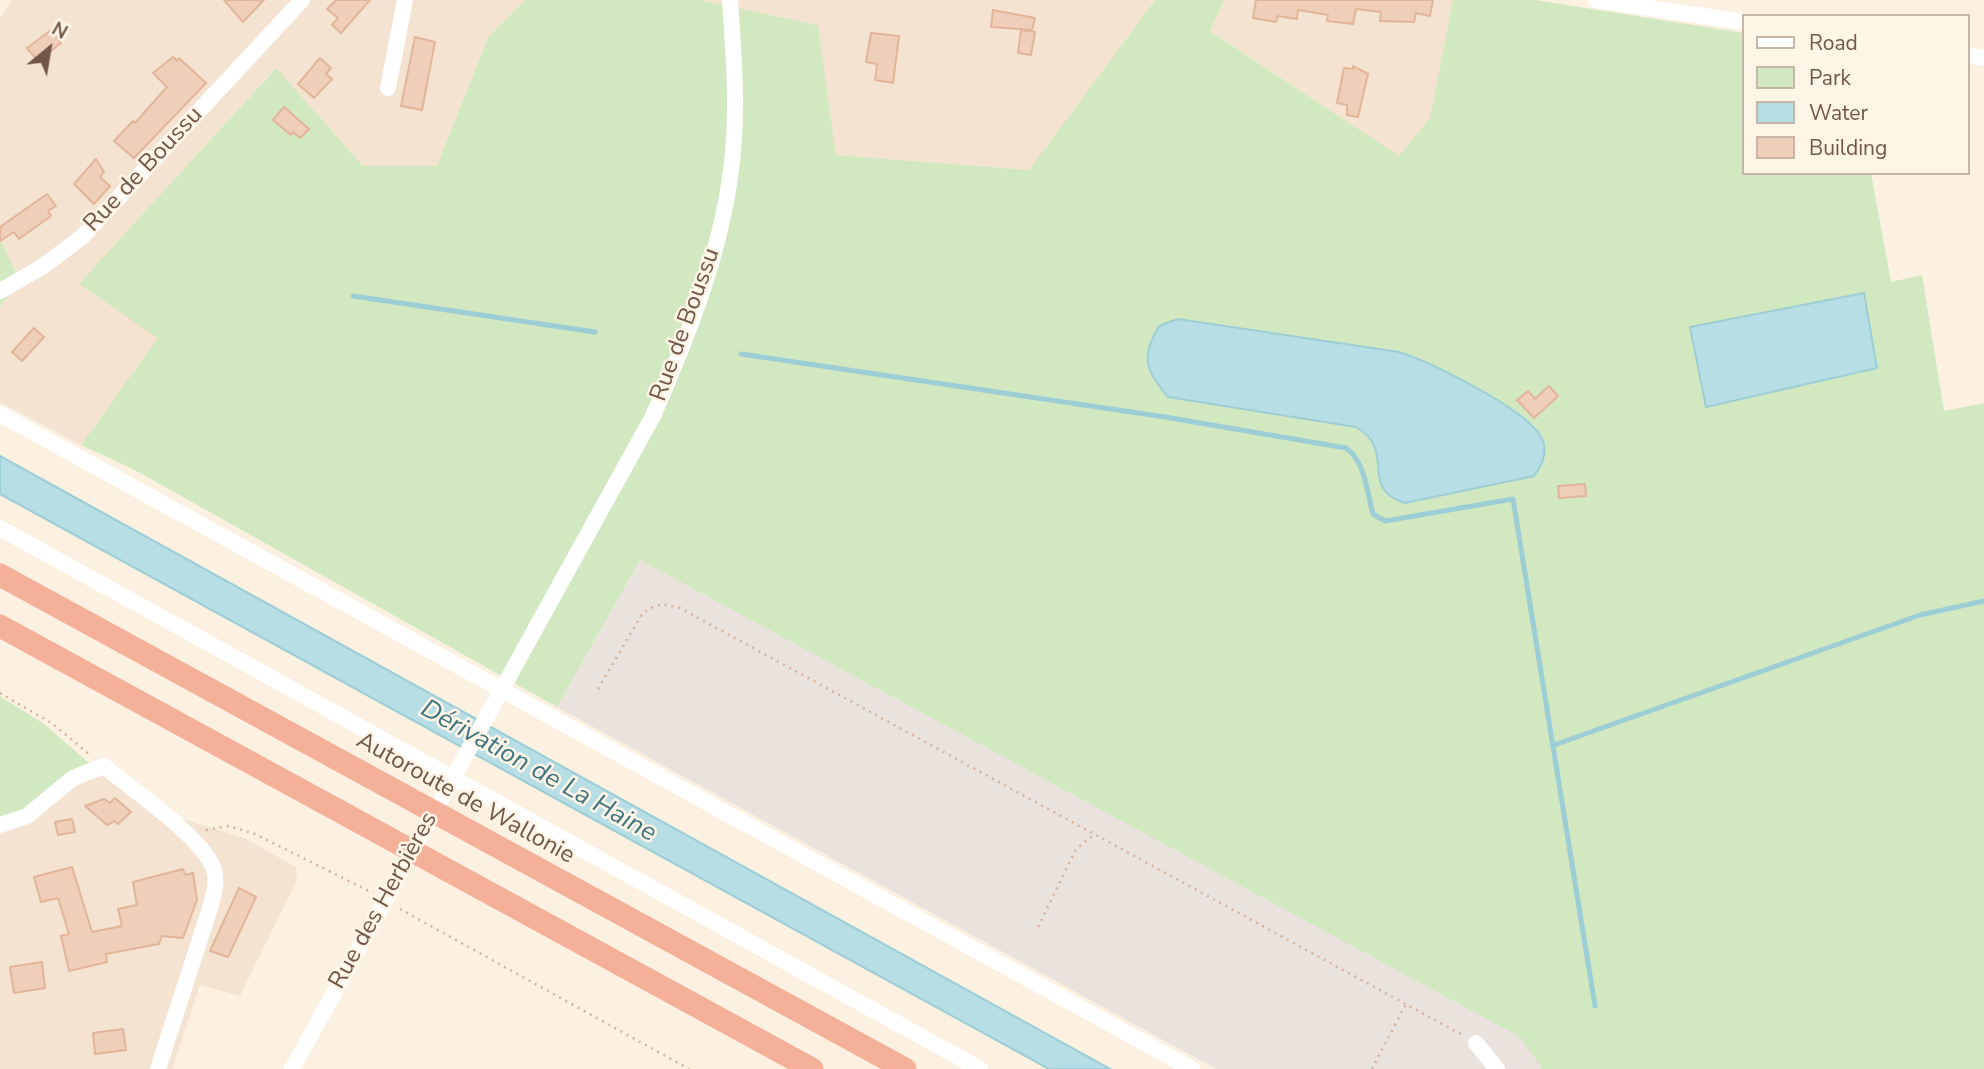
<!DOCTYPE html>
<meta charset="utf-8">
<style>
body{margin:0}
#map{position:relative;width:1984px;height:1069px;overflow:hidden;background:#fcf1e1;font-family:"Nunito Sans",sans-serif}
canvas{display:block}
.legend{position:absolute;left:1742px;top:14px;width:228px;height:161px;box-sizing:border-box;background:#fff5e7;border:2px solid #c7b6a8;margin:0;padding:9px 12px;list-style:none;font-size:21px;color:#725749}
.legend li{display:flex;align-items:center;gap:14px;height:35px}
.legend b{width:35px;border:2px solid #c7b6a8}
.north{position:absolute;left:14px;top:14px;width:70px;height:70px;-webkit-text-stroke:5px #fff5e7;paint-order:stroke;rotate:30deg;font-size:19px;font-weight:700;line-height:28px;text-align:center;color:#725749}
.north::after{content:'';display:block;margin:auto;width:24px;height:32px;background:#725749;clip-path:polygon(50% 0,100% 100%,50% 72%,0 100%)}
</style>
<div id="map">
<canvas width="1984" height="1069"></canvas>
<ul class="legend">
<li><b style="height:9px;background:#fff"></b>Road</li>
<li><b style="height:19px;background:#d1e8c1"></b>Park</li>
<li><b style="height:19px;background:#b7dee4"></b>Water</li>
<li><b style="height:19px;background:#f0cfba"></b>Building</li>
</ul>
<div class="north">N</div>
</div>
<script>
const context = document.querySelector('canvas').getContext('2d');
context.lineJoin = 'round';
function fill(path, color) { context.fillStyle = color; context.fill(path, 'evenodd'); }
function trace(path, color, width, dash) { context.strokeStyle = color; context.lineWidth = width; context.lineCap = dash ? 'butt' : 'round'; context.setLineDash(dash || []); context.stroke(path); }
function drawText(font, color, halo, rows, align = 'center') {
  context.font = font + ' "Nunito Sans",sans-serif'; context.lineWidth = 5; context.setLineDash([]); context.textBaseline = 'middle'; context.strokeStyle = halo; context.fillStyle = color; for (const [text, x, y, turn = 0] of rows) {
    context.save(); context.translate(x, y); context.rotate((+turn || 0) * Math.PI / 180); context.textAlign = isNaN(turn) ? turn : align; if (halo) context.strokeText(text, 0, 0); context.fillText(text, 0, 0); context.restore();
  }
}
fill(new Path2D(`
 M 12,0 L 525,0 L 489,36 L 437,166 L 363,166 L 275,68 L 80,284 L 159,338 L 81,445 L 0,402 L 0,307 L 19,280 L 0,238 L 0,19 Z
 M 699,0 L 1155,0 L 1029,170 L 836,155 L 818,25 Z
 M 1224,0 L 1453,0 L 1430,118 L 1399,156 L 1210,31 Z
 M 90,764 L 179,818 L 244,838 L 296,867 L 297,880 L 240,996 L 200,985 L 172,1069 L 0,1069 L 0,817 Z`), '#f3e3d0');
fill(new Path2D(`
 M 640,560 L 1521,1037 L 1542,1069 L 1216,1069 L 557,707 Z`), '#eae3dd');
fill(new Path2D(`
 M 525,0 L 699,0 L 818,25 L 836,155 L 1029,170 L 1155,0 L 1224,0 L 1210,31 L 1399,156 L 1430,118 L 1453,0 L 1535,0 L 1744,33 L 1744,173 L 1871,173 L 1891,282 L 1922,275 L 1944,411 L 1984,403 L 1984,1069 L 1542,1069 L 1520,1037 L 640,560 L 557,707 L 133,469 L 81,445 L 158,338 L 79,284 L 276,68 L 363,166 L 437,166 L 489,36 Z
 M 0,238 L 19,280 L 0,307 Z
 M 0,696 L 44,724 L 90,764 L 32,807 L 0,817 Z`), '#d1e8c1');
const water = new Path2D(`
 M 1864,293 L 1877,368 L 1706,407 L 1690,327 Z
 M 1178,319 L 1399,352 C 1431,362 1523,408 1540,435 C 1549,449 1543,464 1534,476 L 1405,503 C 1357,488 1398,451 1356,427 L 1168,397 C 1146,370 1140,358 1159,326 Z
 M 0,456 L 1110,1069 L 1049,1069 L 0,494 Z`);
fill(water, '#b7dee4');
trace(water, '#9dced6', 2);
trace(new Path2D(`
 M 353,296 L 595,332
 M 741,354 L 1165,417 L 1346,448 C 1365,461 1367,492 1373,514 L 1385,521 L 1513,499 L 1595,1006
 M 1554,745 L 1920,615 L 1984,601`), '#9dced6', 5);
const building = new Path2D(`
 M 224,0 L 264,0 L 243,22 Z
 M 336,0 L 370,0 L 341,33 L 332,25 L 338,18 L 327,9 Z
 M 1256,0 L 1433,0 L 1430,16 L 1416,13 L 1414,22 L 1380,21 L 1381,12 L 1356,9 L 1353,24 L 1327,21 L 1328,15 L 1298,10 L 1297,19 L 1278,16 L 1276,22 L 1253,18 Z
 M 993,10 L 1035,18 L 1032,30 L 991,27 Z
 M 51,30 L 61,43 L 38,61 L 27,48 Z
 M 1021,30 L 1035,32 L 1031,55 L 1018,53 Z
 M 871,33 L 899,36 L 893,83 L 875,80 L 877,64 L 866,62 Z
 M 415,37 L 435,42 L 422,110 L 401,106 Z
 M 173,57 L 177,61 L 179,58 L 206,83 L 134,158 L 114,141 L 133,121 L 135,123 L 167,87 L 153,73 Z
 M 320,58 L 331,68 L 326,74 L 332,79 L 314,98 L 298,84 Z
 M 1353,66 L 1368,74 L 1358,117 L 1347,115 L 1347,105 L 1337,103 L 1344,68 L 1353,69 Z
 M 284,107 L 309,129 L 300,138 L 293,132 L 291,135 L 273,120 Z
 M 96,159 L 104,172 L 100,177 L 110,186 L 94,204 L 74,184 Z
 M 47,194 L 56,206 L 48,211 L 51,216 L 19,239 L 14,232 L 0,241 L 0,227 Z
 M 34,328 L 44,337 L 22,361 L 12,352 Z
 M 1549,386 L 1558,396 L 1534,418 L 1517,400 L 1528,391 L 1535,399 Z
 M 1585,484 L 1586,496 L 1559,498 L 1558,486 Z
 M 115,798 L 131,812 L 118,824 L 115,821 L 107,825 L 85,806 L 104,799 L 110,803 Z
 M 72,819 L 75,832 L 58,835 L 55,822 Z
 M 72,867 L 92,932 L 122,926 L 118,909 L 137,905 L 133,882 L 183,869 L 185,875 L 193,873 L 197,900 L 183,938 L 162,936 L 159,944 L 106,954 L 107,962 L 69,971 L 61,936 L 69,934 L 58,898 L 41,902 L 34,877 Z
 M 239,888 L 256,897 L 228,957 L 210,951 Z
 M 42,962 L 45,988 L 14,993 L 10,967 Z
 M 123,1029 L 126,1050 L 95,1054 L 93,1033 Z`);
fill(building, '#f0cfba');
trace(building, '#e2b59a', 2);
trace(new Path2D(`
 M 598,689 L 642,614 C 656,603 664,603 680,608 L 1464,1036
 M 0,693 L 53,724 L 89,754
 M 206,830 L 229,826 L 255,834 L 373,893
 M 400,909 L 689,1069
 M 1038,927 L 1076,849 L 1095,834
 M 1372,1069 L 1406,1004`), '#d5b29d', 2.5, [2, 5]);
trace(new Path2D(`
 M 1596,0 L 1744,22
 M 1968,55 L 1984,58
 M 388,88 L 405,0
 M 0,291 L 42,267 L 82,237 L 302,0
 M 0,414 L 1192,1069
 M 0,528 L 980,1069
 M 0,825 L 27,816 L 73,778 L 104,766 C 132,790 200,835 213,867 C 218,880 214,892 211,905 L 158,1069
 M 1476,1043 L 1497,1069
 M 292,1069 L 653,416 C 686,341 719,258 730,177 C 739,118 734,59 730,0`), '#fff', 16);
trace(new Path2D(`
 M 0,575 L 905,1069
 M 0,626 L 812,1069`), '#f5b099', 23);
drawText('24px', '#725749', '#fff5e7', [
 ["Rue de Boussu",144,170,-47],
 ["Rue de Boussu",686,325,-70],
 ["Autoroute de Wallonie",465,799,29],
 ["Rue des Herbières",384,901,-61]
]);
drawText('italic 26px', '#40757f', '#fff5e7', [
 ["Dérivation de La Haine",538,772,29]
]);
</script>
